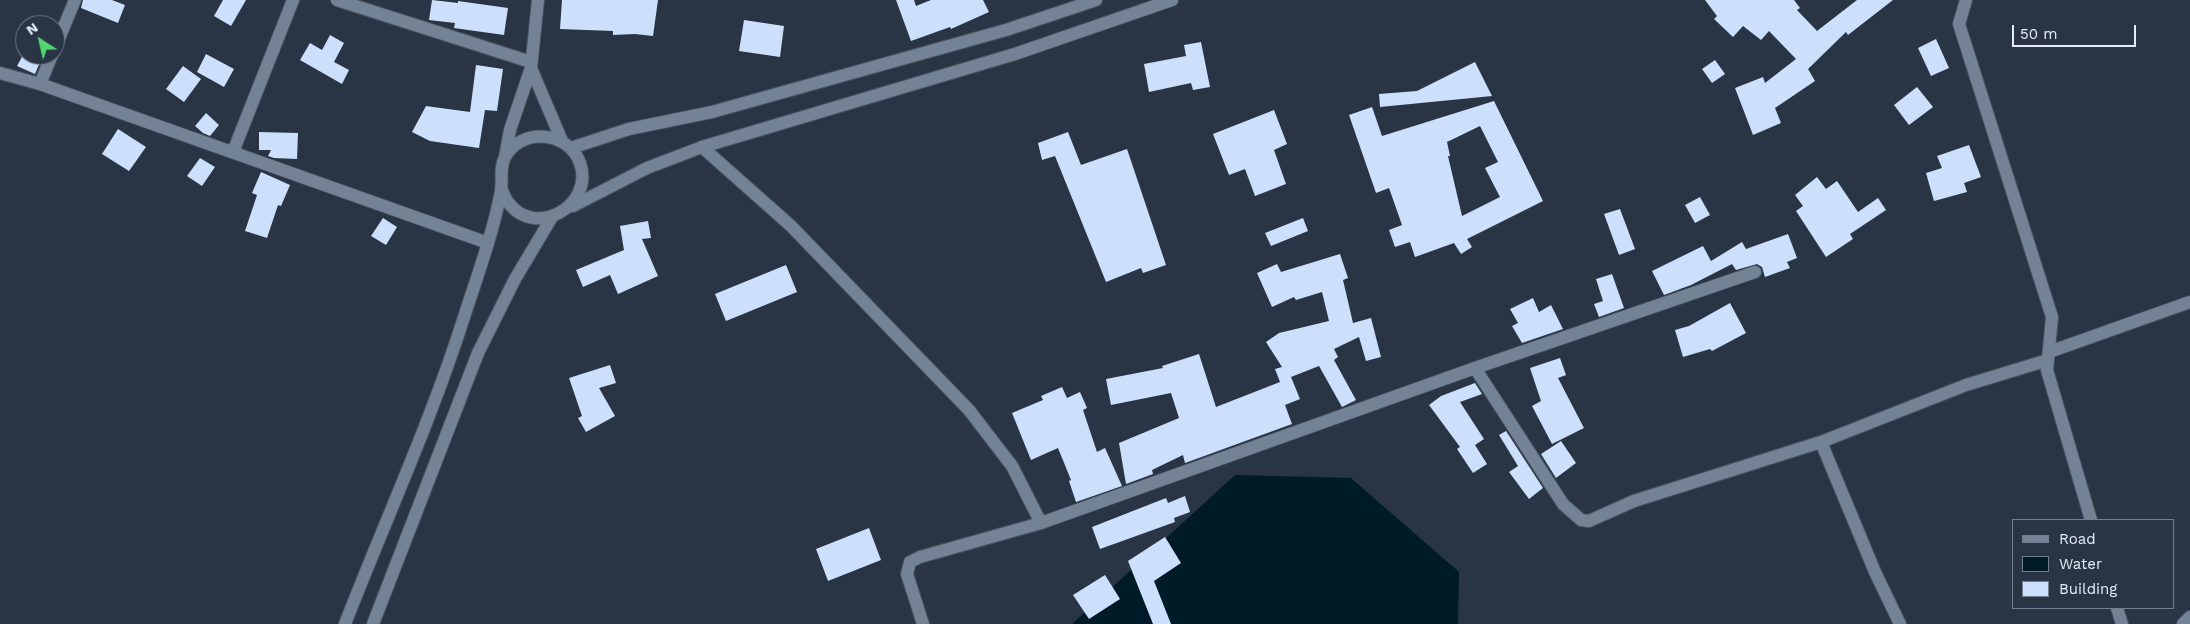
<!DOCTYPE html>
<style>
body{margin:0}
#map{position:relative;width:2190px;height:624px;overflow:hidden;background:#293545;font-family:"Work Sans",sans-serif}
canvas{display:block}
.legend{position:absolute;left:2012px;top:519px;width:162px;height:90px;box-sizing:border-box;background:#293545;border:1px solid #747e8c;margin:0;padding:6px 9px;list-style:none;font-size:15px;color:#e5ecf7}
.legend li{display:flex;align-items:center;gap:10px;height:25px}
.legend b{width:25px;border:1px solid #747e8c}
.north{position:absolute;left:15px;top:15px;width:50px;height:50px;box-sizing:border-box;background:#293545;border:1px solid #747e8c;border-radius:50%;rotate:325deg;font-size:14px;font-weight:700;line-height:20px;text-align:center;color:#e5ecf7}
.north::after{content:'';display:block;margin:auto;width:18px;height:22px;background:#53d672;clip-path:polygon(50% 0,100% 100%,50% 72%,0 100%)}
.scale{position:absolute;left:2012px;top:25px;width:124px;height:22px;box-sizing:border-box;border:2px solid #e5ecf7;border-top:0;padding-left:6px;font-size:15px;line-height:18px;white-space:nowrap;color:#e5ecf7;-webkit-text-stroke:4px #293545;paint-order:stroke}
</style>
<div id="map">
<canvas width="2190" height="624"></canvas>
<ul class="legend">
<li><b style="height:6px;background:#748296"></b>Road</li>
<li><b style="height:14px;background:#001b28"></b>Water</li>
<li><b style="height:14px;background:#cce0fc"></b>Building</li>
</ul>
<div class="north">N</div>
<div class="scale">50 m</div>
</div>
<script>
const context = document.querySelector('canvas').getContext('2d');
context.lineJoin = 'round';
function fill(path, color) { context.fillStyle = color; context.fill(path, 'evenodd'); }
function trace(path, color, width, dash) { context.strokeStyle = color; context.lineWidth = width; context.lineCap = dash ? 'butt' : 'round'; context.setLineDash(dash || []); context.stroke(path); }
fill(new Path2D(`
 M 1235,475 L 1351,478 L 1459,572 L 1458,624 L 1072,624 Z`), '#001b28');
fill(new Path2D(`
 M 83,0 L 112,0 L 125,5 L 118,23 L 81,8 Z
 M 223,0 L 246,0 L 231,26 L 214,16 Z
 M 432,0 L 458,3 L 458,1 L 508,8 L 504,35 L 454,28 L 455,23 L 429,20 Z
 M 562,0 L 658,0 L 653,36 L 635,34 L 613,35 L 613,31 L 560,29 Z
 M 896,0 L 914,0 L 916,6 L 931,0 L 983,0 L 989,12 L 951,29 L 950,27 L 911,41 Z
 M 1705,0 L 1794,0 L 1800,8 L 1797,10 L 1817,31 L 1857,0 L 1893,0 L 1848,35 L 1846,32 L 1808,69 L 1815,81 L 1775,108 L 1781,123 L 1753,135 L 1735,88 L 1763,77 L 1765,83 L 1796,59 L 1769,31 L 1761,40 L 1743,26 L 1733,37 L 1714,19 L 1717,16 Z
 M 744,20 L 784,26 L 780,57 L 739,51 Z
 M 330,35 L 344,43 L 334,62 L 349,70 L 342,84 L 300,60 L 310,43 L 322,50 Z
 M 1936,39 L 1949,68 L 1931,76 L 1918,48 Z
 M 1201,42 L 1210,87 L 1193,90 L 1191,83 L 1149,92 L 1144,64 L 1186,56 L 1184,45 Z
 M 206,54 L 234,69 L 224,87 L 197,72 Z
 M 23,55 L 43,55 L 35,74 L 17,66 Z
 M 1715,60 L 1725,74 L 1712,83 L 1702,69 Z
 M 1475,62 L 1492,96 L 1380,107 L 1379,94 L 1417,91 Z
 M 476,65 L 503,69 L 497,111 L 485,110 L 479,148 L 430,141 L 412,132 L 426,106 L 470,112 Z
 M 183,66 L 201,79 L 184,102 L 166,89 Z
 M 1917,87 L 1933,107 L 1909,125 L 1894,105 Z
 M 1494,101 L 1543,201 L 1467,239 L 1472,247 L 1461,254 L 1454,243 L 1415,257 L 1410,242 L 1395,247 L 1389,230 L 1402,225 L 1389,188 L 1376,193 L 1349,115 L 1372,107 L 1382,136 ZM 1480,126 L 1498,162 L 1485,168 L 1500,197 L 1462,216 L 1448,156 L 1450,156 L 1447,142 Z
 M 1274,110 L 1287,144 L 1274,150 L 1286,184 L 1255,196 L 1245,169 L 1229,175 L 1213,134 Z
 M 206,113 L 219,125 L 210,136 L 203,133 L 195,126 Z
 M 118,129 L 146,147 L 129,171 L 102,154 Z
 M 259,132 L 298,133 L 297,159 L 274,158 L 268,156 L 271,150 L 259,150 Z
 M 1068,132 L 1081,165 L 1127,149 L 1166,265 L 1143,273 L 1141,268 L 1106,282 L 1055,156 L 1042,160 L 1038,143 Z
 M 1969,145 L 1981,177 L 1964,183 L 1967,192 L 1934,201 L 1926,173 L 1942,168 L 1937,156 Z
 M 200,158 L 215,167 L 202,186 L 187,176 Z
 M 261,172 L 290,185 L 281,206 L 278,205 L 267,238 L 245,231 L 257,195 L 252,193 Z
 M 1817,177 L 1826,189 L 1837,181 L 1858,212 L 1878,198 L 1886,210 L 1850,234 L 1853,239 L 1826,257 L 1796,211 L 1803,206 L 1795,195 Z
 M 1700,197 L 1710,215 L 1695,223 L 1685,205 Z
 M 1620,209 L 1635,249 L 1619,255 L 1604,214 Z
 M 383,218 L 397,227 L 386,245 L 371,236 Z
 M 1303,218 L 1308,231 L 1271,246 L 1265,233 Z
 M 648,221 L 651,238 L 642,239 L 658,276 L 618,294 L 610,275 L 583,287 L 576,270 L 624,250 L 620,226 Z
 M 1788,234 L 1797,258 L 1787,262 L 1790,268 L 1765,277 L 1762,267 L 1757,264 L 1736,270 L 1732,264 L 1691,285 L 1664,295 L 1652,271 L 1703,246 L 1711,261 L 1742,242 L 1746,249 Z
 M 1340,254 L 1348,278 L 1343,280 L 1353,323 L 1371,318 L 1381,357 L 1366,361 L 1359,337 L 1334,349 L 1338,357 L 1334,360 L 1356,400 L 1342,407 L 1319,366 L 1291,377 L 1300,399 L 1285,405 L 1292,424 L 1185,463 L 1183,455 L 1152,470 L 1153,474 L 1126,484 L 1119,443 L 1179,418 L 1171,393 L 1111,405 L 1106,379 L 1163,368 L 1162,366 L 1199,354 L 1216,407 L 1280,382 L 1275,369 L 1282,367 L 1266,342 L 1279,333 L 1329,321 L 1322,292 L 1296,300 L 1294,297 L 1272,307 L 1257,273 L 1277,264 L 1281,272 Z
 M 786,265 L 797,292 L 726,321 L 715,294 Z
 M 1612,274 L 1624,308 L 1599,317 L 1594,304 L 1603,301 L 1596,279 Z
 M 1533,298 L 1539,312 L 1551,305 L 1563,329 L 1522,343 L 1512,326 L 1518,323 L 1510,309 Z
 M 1730,303 L 1746,333 L 1712,351 L 1710,349 L 1683,357 L 1675,330 L 1689,326 Z
 M 1560,358 L 1566,375 L 1558,378 L 1584,428 L 1552,444 L 1532,406 L 1541,401 L 1530,368 Z
 M 610,365 L 616,383 L 599,388 L 615,416 L 586,432 L 578,418 L 582,416 L 569,378 Z
 M 1475,383 L 1482,394 L 1460,402 L 1484,439 L 1475,445 L 1487,464 L 1473,473 L 1457,449 L 1460,447 L 1429,405 L 1441,396 Z
 M 1062,387 L 1067,398 L 1080,392 L 1087,408 L 1083,410 L 1097,452 L 1105,448 L 1122,486 L 1076,502 L 1069,481 L 1071,480 L 1058,448 L 1031,460 L 1012,413 L 1043,400 L 1041,396 Z
 M 1506,431 L 1543,488 L 1529,499 L 1509,472 L 1518,466 L 1499,435 Z
 M 1561,441 L 1576,463 L 1556,478 L 1541,454 Z
 M 1185,496 L 1190,512 L 1174,518 L 1175,522 L 1100,549 L 1092,527 L 1166,498 L 1168,503 Z
 M 869,528 L 881,560 L 828,581 L 816,549 Z
 M 1165,537 L 1181,563 L 1154,581 L 1171,624 L 1153,624 L 1128,561 Z
 M 1105,575 L 1120,599 L 1089,619 L 1073,595 Z`), '#cce0fc');
const street = new Path2D(`
 M 337,0 L 531,62
 M 1966,0 L 1959,24 L 2052,317 L 2047,370 L 2091,520
 M 55,48 L 75,0
 M 0,73 L 40,84 L 488,243
 M 40,84 L 52,55
 M 702,147 L 791,226 L 969,410 L 1012,466 L 1041,523
 M 233,152 L 293,0
 M 2049,352 L 2190,302
 M 1475,368 L 1563,504 L 1581,520 L 1589,521 L 1634,501 L 1821,442 L 1966,385 L 2048,360
 M 1821,442 L 1875,572 L 1900,624
 M 2117,608 L 2122,624
 M 923,624 L 907,574 L 910,562 L 920,557 L 1041,523 L 1475,368 L 1755,272
 M 2183,624 L 2190,617`);
const secondary = new Path2D(`
 M 538,0 L 531,68 L 562,141
 M 571,148 L 629,129 L 712,112 L 1006,30 L 1096,0
 M 505,157 L 510,130 L 531,68
 M 573,206 L 647,168 L 702,147 L 1015,54 L 1172,0
 M 345,624 C 385,521 432,419 465,314 C 478,274 493,233 501,191 C 503,179 499,169 505,157 C 521,127 569,131 580,163 C 595,205 535,240 508,202 C 505,198 503,193 501,188
 M 373,624 L 478,353 L 515,279 L 552,217`);
trace(street, '#485260', 14);
trace(secondary, '#485260', 14);
trace(street, '#748296', 12);
trace(secondary, '#748296', 12);
</script>
